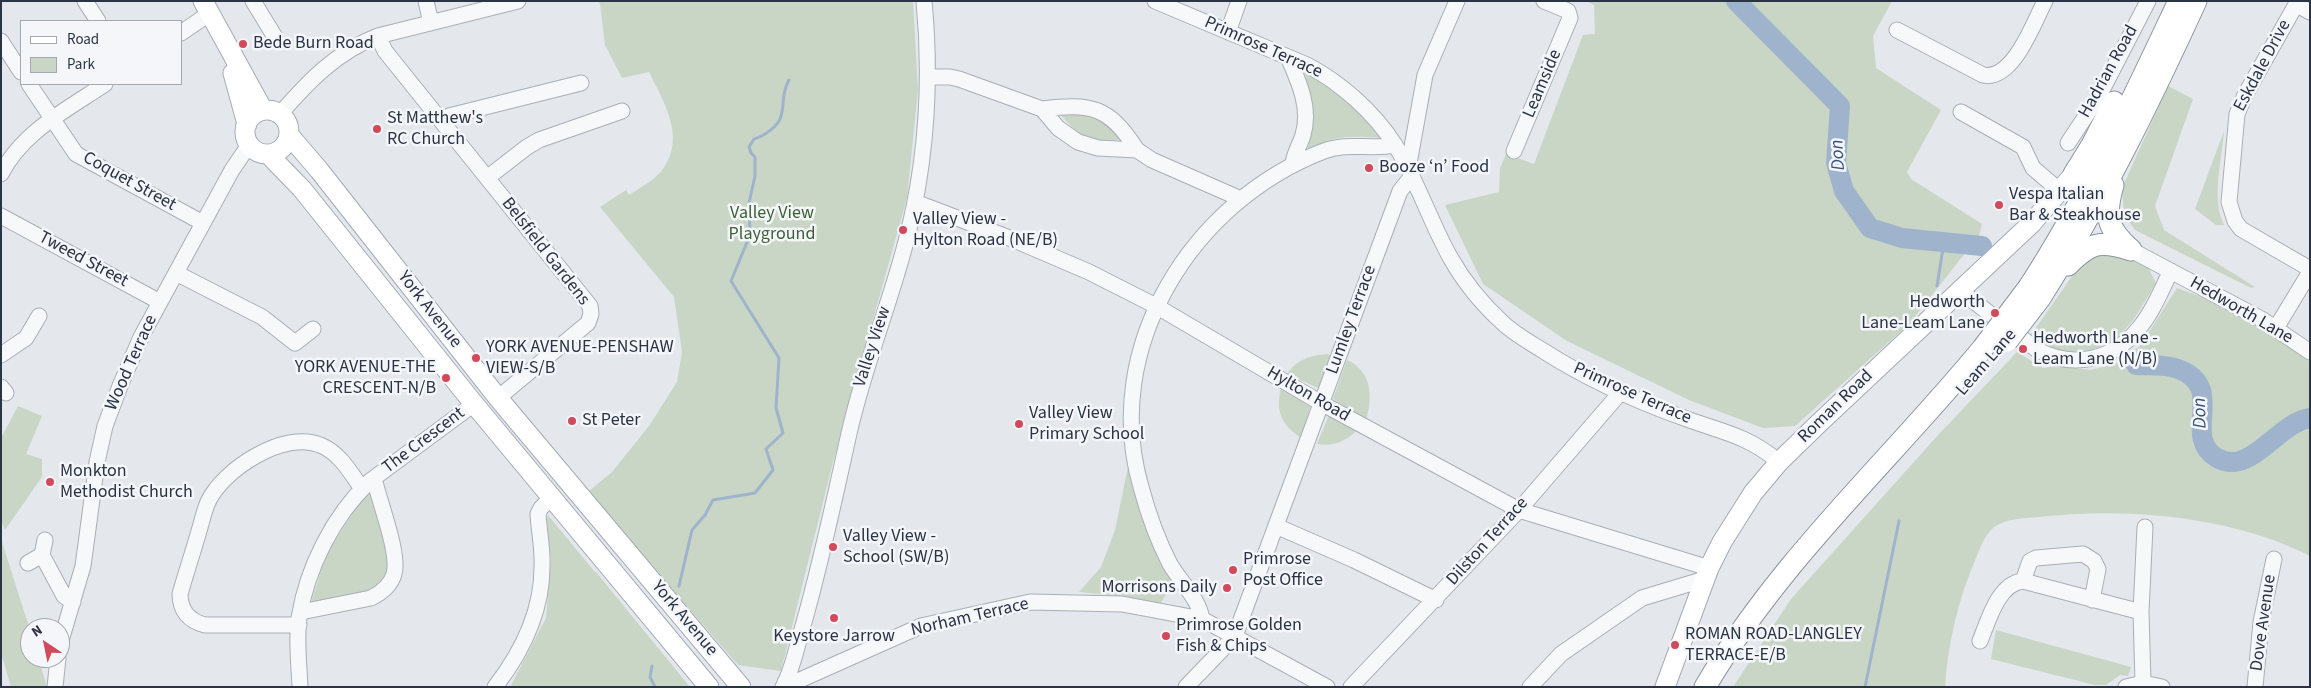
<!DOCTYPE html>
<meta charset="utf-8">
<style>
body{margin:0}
#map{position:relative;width:2311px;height:688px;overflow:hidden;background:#e4e7ec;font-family:"Source Sans 3",sans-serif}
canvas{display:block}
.frame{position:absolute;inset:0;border:2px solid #2b3445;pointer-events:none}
.legend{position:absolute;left:20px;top:20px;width:162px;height:65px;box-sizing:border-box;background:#f4f6f9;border:1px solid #a4a8b1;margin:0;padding:6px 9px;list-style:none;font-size:15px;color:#2b3445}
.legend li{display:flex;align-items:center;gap:10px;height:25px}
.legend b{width:25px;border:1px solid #a4a8b1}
.north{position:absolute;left:20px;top:618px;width:50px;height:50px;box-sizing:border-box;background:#f4f6f9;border:1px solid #a4a8b1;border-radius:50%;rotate:326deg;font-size:14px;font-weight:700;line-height:20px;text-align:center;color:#2b3445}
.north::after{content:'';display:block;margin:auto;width:18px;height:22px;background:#d1495b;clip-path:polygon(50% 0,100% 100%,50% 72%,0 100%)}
</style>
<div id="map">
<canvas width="2311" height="688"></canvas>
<div class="frame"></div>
<ul class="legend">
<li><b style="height:6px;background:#fff"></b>Road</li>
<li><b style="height:14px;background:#c9d6c5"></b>Park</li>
</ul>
<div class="north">N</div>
</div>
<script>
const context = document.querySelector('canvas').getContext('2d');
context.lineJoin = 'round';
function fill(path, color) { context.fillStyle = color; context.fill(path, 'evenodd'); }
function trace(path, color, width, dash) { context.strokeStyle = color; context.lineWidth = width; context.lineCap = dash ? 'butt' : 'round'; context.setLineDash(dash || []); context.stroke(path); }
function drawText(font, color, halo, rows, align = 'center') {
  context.font = font + ' "Source Sans 3",sans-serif'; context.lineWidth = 5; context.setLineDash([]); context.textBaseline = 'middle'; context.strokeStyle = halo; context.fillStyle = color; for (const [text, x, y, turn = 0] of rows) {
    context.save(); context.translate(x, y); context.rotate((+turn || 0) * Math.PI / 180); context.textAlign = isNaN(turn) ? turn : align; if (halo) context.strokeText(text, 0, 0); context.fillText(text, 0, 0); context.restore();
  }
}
fill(new Path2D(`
 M 598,1 L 913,1 L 918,90 L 907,198 L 832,466 L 781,671 L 738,665 L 588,492 L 612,472 L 649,426 L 677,382 L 682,352 L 674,297 L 600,207 L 626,190 L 629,195 C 640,188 655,180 663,169 C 686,136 664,103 649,72 L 622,78 L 605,45 L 600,4 Z
 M 1586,1 L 1892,1 L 1873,36 L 1876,68 L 1941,110 L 1907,172 L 1911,179 L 1982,224 L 1976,249 L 1970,247 L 1909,324 L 1795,426 L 1763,428 L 1689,400 L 1567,341 L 1483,284 L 1445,205 L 1499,192 L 1500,168 L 1506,154 L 1534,164 L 1583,35 L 1595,34 L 1594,5 Z
 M 1305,74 C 1338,84 1361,114 1383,138 C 1351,136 1336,134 1307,151 C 1314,124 1312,100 1305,74 Z
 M 2168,86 L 2193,99 L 2155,206 L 2164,230 L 2255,287 L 2251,288 L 2135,230 L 2124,215 L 2122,188 Z
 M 1059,113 C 1088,111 1102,117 1122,139 C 1090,144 1080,137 1059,113 Z
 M 2224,131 C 2222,160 2211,198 2224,225 L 2216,225 L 2195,209 Z
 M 2119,251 L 2148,267 L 2156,283 L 2134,319 L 2116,340 L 2092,350 L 2061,352 L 2028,339 L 2087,255 Z
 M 2177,288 C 2225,304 2268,331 2310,360 L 2310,556 C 2232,516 2125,507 2039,517 C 2025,518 2002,519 1992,529 C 1984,537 1980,548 1976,558 C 1958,600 1948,642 1945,687 L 1733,687 L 1791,599 L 1939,434 L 2017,352 L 2043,368 L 2058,366 L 2091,370 L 2114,364 L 2140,346 Z
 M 1327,354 L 1333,356 L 1318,388 L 1287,374 C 1298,359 1309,356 1327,354 Z
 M 1347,360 C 1372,371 1373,397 1366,420 L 1333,399 Z
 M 1281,388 L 1311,404 L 1301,438 C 1282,425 1275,412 1281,388 Z
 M 18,406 L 42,416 L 26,454 L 42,459 L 42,477 L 5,530 L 1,520 L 1,438 Z
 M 1329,415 L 1358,429 C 1347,441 1334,447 1317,444 Z
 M 1129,462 L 1174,582 L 1159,606 L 1119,596 L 1079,592 L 1101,567 L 1115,530 Z
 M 370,491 C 378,518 406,572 372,590 C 359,596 327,600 311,603 L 326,555 L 365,493 Z
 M 548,515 L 594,571 L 596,572 L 690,687 L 510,687 L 546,618 L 551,561 L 547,521 Z
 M 1,539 L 30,630 L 30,658 L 38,658 L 47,687 L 11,687 L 1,653 Z
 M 1996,630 L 2131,667 L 2128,676 L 2120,675 L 2106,685 L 2095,685 L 1991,659 Z`), '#c9d6c5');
trace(new Path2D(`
 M 1937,286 L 1944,242
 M 679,586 L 692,530 L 705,515 L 713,500 L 755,493 L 773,470 L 766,449 L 783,433 L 776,408 L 779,358 L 731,281 L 750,235 L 749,203 L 755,176 L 755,157 L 751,153 L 749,147 L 754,139 C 764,136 779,126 781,116 C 785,102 781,94 789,80
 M 652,666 L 650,677 L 655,687
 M 1865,687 L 1899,521`), '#9fb4cc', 3);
trace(new Path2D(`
 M 1736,1 L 1840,106 L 1836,163 L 1844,191 L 1870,228 L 1902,238 L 1982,246
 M 2136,365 C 2149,366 2165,364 2178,369 C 2228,387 2180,436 2217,458 C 2251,477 2277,423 2310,418`), '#9fb4cc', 20);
const minor = new Path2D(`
 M 85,1 L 98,21
 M 253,1 L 275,37
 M 426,1 L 431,23
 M 1155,1 L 1307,65 C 1341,83 1374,112 1395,145 C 1417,180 1430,221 1450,257 C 1464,282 1483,305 1504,324 C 1515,334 1529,342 1542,350 C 1587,379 1634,400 1684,418 C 1722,432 1747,435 1779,462
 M 2298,1 L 2245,95 L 2237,114 L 2229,202 L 2235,221 L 2241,229 L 2310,269
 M 2296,4 L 2310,12
 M 1897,30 L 1983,75 C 2013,81 2033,24 2045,1
 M 1228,32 L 1239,1
 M 181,33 L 210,13
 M 378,36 L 385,51 L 590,306 L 591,314 L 588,323 L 498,398
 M 1,41 L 21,72
 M 1288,57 C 1299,82 1311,108 1303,135 C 1300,145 1294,153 1293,164
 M 928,77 L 950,77 L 959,79 L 1042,109 L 1058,128 L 1078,142 L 1098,148 L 1137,150 L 1152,160 L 1241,199
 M 29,84 L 76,154 L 203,223
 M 1042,109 C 1091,103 1109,106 1137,150
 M 1961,112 L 2023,147 L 2033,168 L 2060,191
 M 280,114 C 308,82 336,52 378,36 L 518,1
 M 442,121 L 449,116 L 581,83
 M 2068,143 L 2099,96 L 2148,1
 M 1514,151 L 1570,18 L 1568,11 L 1544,1
 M 1406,164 L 1410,158 L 1425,75 L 1457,1
 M 1,174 C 22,132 68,109 105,84
 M 487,178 L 527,147 L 539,140 L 622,111
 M 915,202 L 1012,239 L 1089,272 L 1156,306 L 1321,403 L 1519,510 L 1709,568
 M 1,216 L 160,302
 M 2131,250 L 2263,320 L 2310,352
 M 176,273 L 262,317 L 295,343 L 313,329
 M 1959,290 L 2036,349 C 2072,369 2113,361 2139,328 C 2153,312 2161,290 2171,271
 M 2276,328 L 2310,272
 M 1,355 L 26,338 L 39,316
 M 1,387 L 6,393
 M 1276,526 L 1354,560 L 1436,600
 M 45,540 L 42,555 L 64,596 L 73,602
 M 28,563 L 42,555
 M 2023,581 L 2030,561 L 2036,558 L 2083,554 L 2094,561 L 2098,569 L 2092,600
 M 301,612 L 371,598 C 381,593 391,585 394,574 C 400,554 379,501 374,478
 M 2141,612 L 2145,527
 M 1202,619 C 1198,597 1181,583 1170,564 C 1158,541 1148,513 1141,487 C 1100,347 1193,201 1324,151 C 1348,142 1371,150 1395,145
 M 299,625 L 205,625 C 189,621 180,611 180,594 C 186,573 193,552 199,531 C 202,521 204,511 208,502 C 223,469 285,430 320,445 C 339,452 351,473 362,489
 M 1980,641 C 1988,622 1998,583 2023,581 L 2141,612 L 2143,683
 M 60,644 L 83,566 L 97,462 L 105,426 L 120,386 L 141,337 L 232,170 L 249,145
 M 785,682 L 800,680 L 921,626 L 1030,602 L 1122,604 L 1202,619 L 1327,687
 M 55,687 L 58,658
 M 300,687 C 299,664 296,641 299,618 C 307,568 333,516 370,481 L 474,404
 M 495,687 C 522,652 542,612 542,567 C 543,549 539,532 538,514 L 541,508 L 552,497
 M 783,687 C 793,669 797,645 803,626 C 821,563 834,501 848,438 C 862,373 887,312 904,249 C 926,168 932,85 924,1
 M 1186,687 L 1235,636 L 1400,191 L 1412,176
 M 1351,687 L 1519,510 L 1620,393
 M 1530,687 L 1561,654 L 1642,598 L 1705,579
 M 2126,687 L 2143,683 L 2162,687
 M 2255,687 L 2261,622 L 2274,559`);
const major = new Path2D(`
 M 203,1 L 263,110
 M 233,73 L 247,124
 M245 132a22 22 0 1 1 44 0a22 22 0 1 1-44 0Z
 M 289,135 L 319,170 L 498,398 L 741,687
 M 268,154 L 302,189 L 474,404 L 709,687
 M 1665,687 L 1709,568 L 1722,542 L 1753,493 L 1779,462 L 1817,425 L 2032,223 L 2074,174`);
const highway = new Path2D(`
 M 2074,174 L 2092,145 L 2114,102
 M 2113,185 C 2104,216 2107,229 2131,250
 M 2068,265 C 2091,242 2101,240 2131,250
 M 2029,287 C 2088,196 2133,98 2179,1
 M 2040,298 C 2100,204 2149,103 2196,1
 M 1705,687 C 1781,558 1889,462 1983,348`);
trace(minor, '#a9aeb7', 17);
trace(major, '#a3abb8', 21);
trace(highway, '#8b94a3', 23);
trace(minor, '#f7f8fa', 15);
trace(major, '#fff', 19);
trace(highway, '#fff', 21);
const highwayBridge = new Path2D(`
 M 2007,341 L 2040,298
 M 1983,348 L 2029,287`);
trace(highwayBridge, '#8b94a3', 23, []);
trace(highwayBridge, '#fff', 21);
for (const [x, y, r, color] of [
 [243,44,5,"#d1495b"],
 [377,129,5,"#d1495b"],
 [1369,168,5,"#d1495b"],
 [1999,205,5,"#d1495b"],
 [903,230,5,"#d1495b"],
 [1995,313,5,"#d1495b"],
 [2023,349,5,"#d1495b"],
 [476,358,5,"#d1495b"],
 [446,378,5,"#d1495b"],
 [572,421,5,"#d1495b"],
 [1019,424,5,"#d1495b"],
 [50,482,5,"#d1495b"],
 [833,547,5,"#d1495b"],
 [1233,570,5,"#d1495b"],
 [1227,588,5,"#d1495b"],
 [834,618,5,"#d1495b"],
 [1166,636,5,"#d1495b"],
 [1675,645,5,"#d1495b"]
]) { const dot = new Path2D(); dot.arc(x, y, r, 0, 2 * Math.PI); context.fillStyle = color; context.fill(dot); trace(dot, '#f4f6f9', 2); }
drawText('18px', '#2b3445', '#f4f6f9', [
 ["Bede Burn Road",253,44],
 ["St Matthew's",387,119],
 ["RC Church",387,140],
 ["Booze ‘n’ Food",1379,168],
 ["Vespa Italian",2009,195],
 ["Bar & Steakhouse",2009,216],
 ["Valley View -",913,220],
 ["Hylton Road (NE/B)",913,241],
 ["Hedworth",1985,303,"right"],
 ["Lane-Leam Lane",1985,324,"right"],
 ["Hedworth Lane -",2033,339],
 ["Leam Lane (N/B)",2033,360],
 ["YORK AVENUE-PENSHAW",486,348],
 ["VIEW-S/B",486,369],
 ["YORK AVENUE-THE",436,368,"right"],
 ["CRESCENT-N/B",436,389,"right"],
 ["Valley View",1029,414],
 ["Primary School",1029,435],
 ["St Peter",582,421],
 ["Monkton",60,472],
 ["Methodist Church",60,493],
 ["Valley View -",843,537],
 ["School (SW/B)",843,558],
 ["Primrose",1243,560],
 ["Post Office",1243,581],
 ["Morrisons Daily",1217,588,"right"],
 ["Primrose Golden",1176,626],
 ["Fish & Chips",1176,647],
 ["ROMAN ROAD-LANGLEY",1685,635],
 ["TERRACE-E/B",1685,656],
 ["Keystore Jarrow",834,637,"center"]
], 'left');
drawText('18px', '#2b3445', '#f4f6f9', [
 ["Primrose Terrace",1263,48,24],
 ["Eskdale Drive",2263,66,-62],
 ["Hadrian Road",2109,72,-61],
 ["Leamside",1543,84,-67],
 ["Coquet Street",129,182,29],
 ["Belsfield Gardens",545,252,52],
 ["Tweed Street",83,260,28],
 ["York Avenue",429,310,52],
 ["Hedworth Lane",2241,311,30],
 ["Lumley Terrace",1352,320,-70],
 ["Valley View",873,347,-72],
 ["Wood Terrace",132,363,-66],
 ["Leam Lane",1987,363,-49],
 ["Primrose Terrace",1632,394,24],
 ["Hylton Road",1308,395,30],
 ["Roman Road",1836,407,-44],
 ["The Crescent",424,441,-37],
 ["Dilston Terrace",1488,542,-48],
 ["Norham Terrace",970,618,-13],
 ["York Avenue",684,619,50],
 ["Dove Avenue",2264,623,-82]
]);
drawText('18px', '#3f6138', '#f4f6f9', [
 ["Valley View",772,214],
 ["Playground",772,235]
]);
drawText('italic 19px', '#34527a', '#f4f6f9', [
 ["Don",1839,155,-93],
 ["Don",2201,413,-91]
]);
</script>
